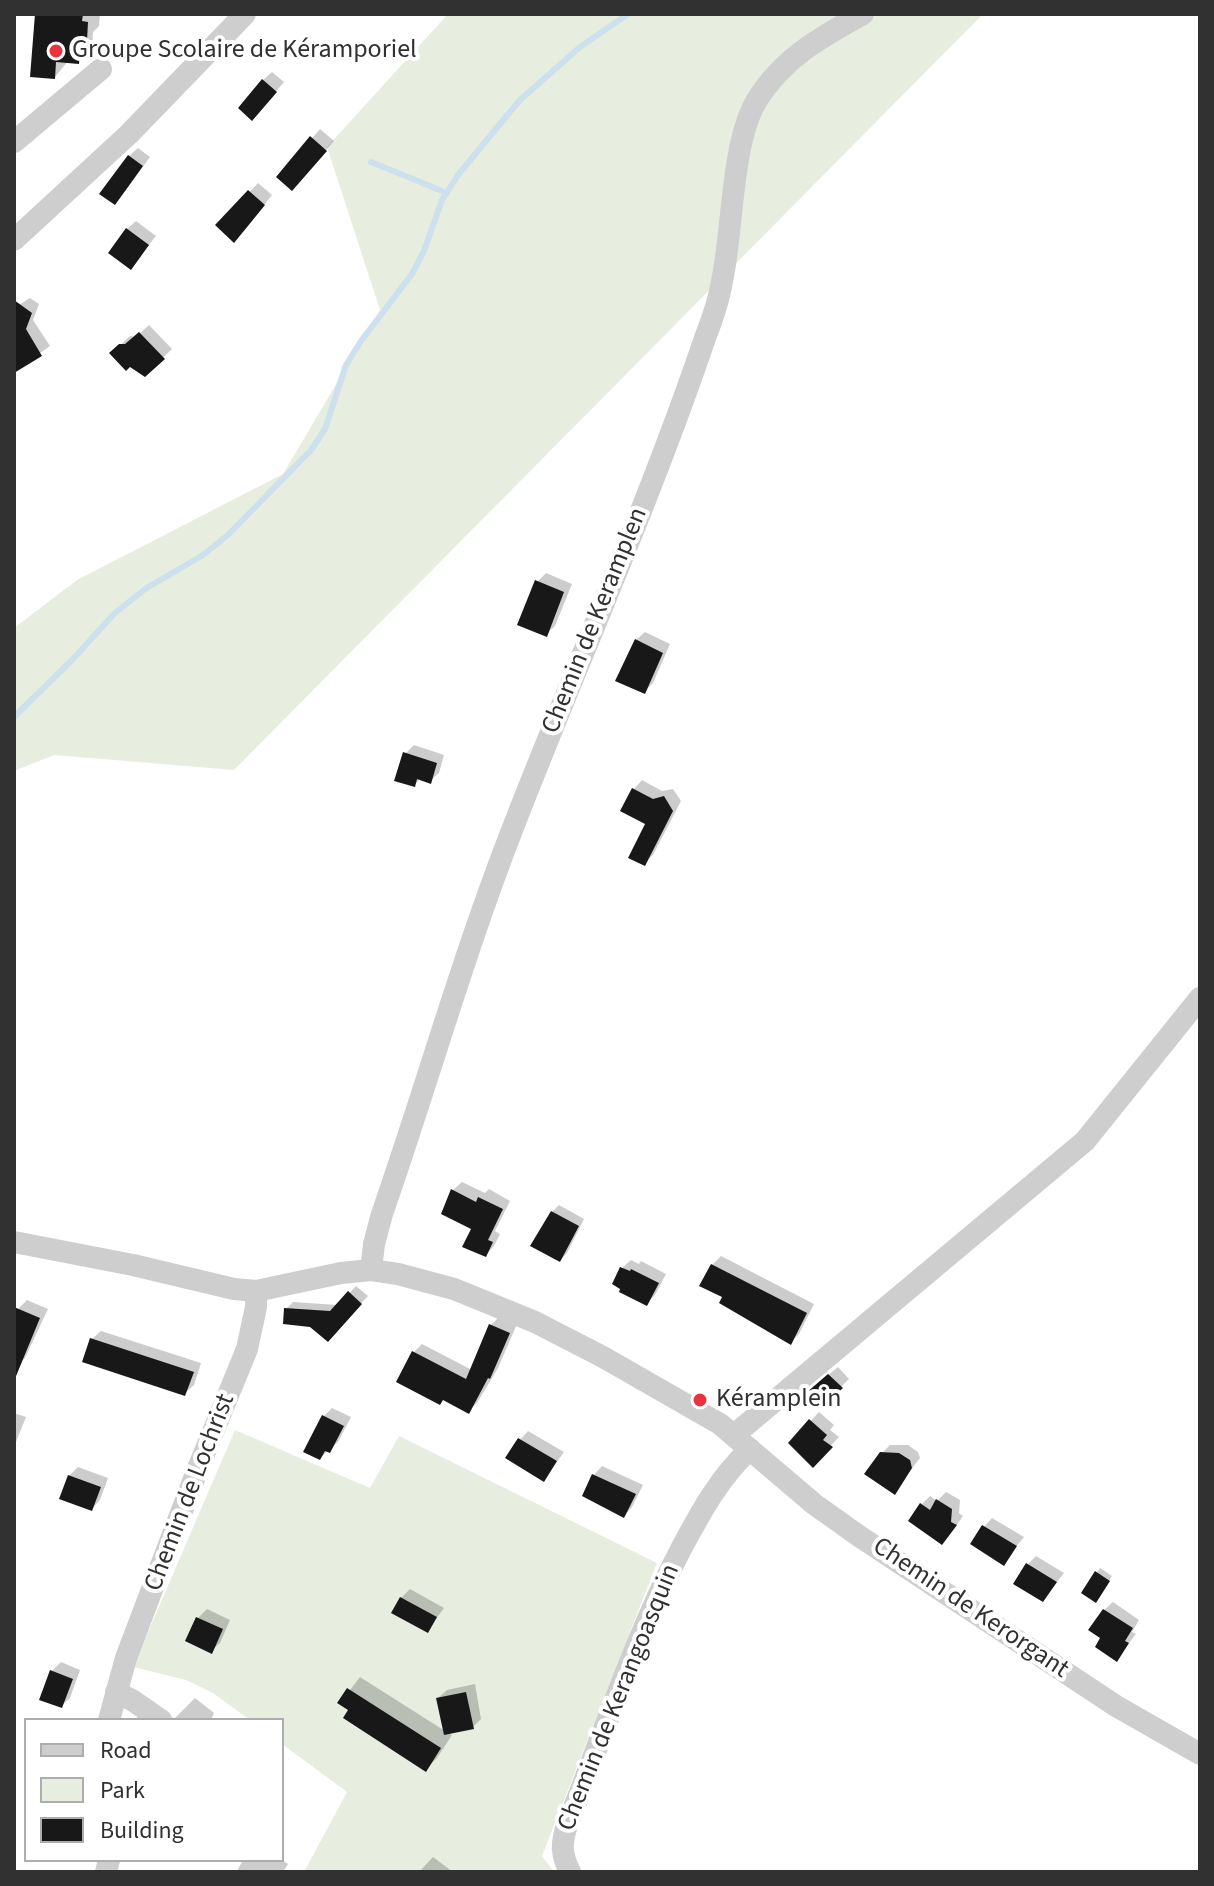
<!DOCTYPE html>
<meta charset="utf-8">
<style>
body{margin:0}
#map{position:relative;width:1214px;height:1886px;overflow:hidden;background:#fff;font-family:"Source Sans 3",sans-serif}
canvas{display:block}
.frame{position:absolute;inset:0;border:16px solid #313131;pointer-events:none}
.legend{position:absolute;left:24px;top:1718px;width:260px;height:144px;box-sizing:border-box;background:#fff;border:2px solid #adadad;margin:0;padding:10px 14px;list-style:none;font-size:24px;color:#313131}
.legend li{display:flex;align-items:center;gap:16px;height:40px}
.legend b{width:40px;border:2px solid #adadad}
</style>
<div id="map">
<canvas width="1214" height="1886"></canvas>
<div class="frame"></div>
<ul class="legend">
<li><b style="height:10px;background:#cecece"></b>Road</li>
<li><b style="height:22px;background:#e7eee0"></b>Park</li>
<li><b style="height:22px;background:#181818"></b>Building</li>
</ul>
</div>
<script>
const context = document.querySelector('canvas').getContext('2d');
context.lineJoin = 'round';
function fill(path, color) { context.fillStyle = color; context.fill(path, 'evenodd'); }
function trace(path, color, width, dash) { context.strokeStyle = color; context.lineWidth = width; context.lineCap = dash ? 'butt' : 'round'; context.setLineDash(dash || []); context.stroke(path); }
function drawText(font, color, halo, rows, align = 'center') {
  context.font = font + ' "Source Sans 3",sans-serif'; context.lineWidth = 8; context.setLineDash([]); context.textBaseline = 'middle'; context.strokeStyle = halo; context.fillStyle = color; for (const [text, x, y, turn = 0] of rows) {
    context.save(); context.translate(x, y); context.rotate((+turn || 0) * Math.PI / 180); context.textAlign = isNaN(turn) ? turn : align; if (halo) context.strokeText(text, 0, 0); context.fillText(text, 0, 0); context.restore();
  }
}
fill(new Path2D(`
 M 448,14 L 983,14 L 234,770 L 54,755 L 14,771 L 14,628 L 77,580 L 283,474 L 380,310 L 327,147 Z
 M 235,1430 L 370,1488 L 399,1436 L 657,1563 L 542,1856 L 554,1872 L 304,1872 L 347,1792 L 282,1744 L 282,1720 L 250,1720 L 213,1693 L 186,1680 L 133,1667 Z`), '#e7eee0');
fill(new Path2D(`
 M 37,14 L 100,14 L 99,26 L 93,32 L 92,48 L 78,61 L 68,61 L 55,77 Z
 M 272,72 L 284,82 L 261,109 L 263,80 Z
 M 320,129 L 334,141 L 300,180 L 279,177 Z
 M 138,148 L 150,157 L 123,194 L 129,156 Z
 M 258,183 L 272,195 L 243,232 L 218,225 Z
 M 136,221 L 156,236 L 131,267 L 127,229 Z
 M 30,298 L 39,304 L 33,320 L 50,346 L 16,370 L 14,308 Z
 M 149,325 L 172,349 L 145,375 L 112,353 L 130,336 L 136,337 Z
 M 546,573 L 572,584 L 555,626 L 546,634 L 537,582 Z
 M 645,632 L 670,644 L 653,683 L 644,692 L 636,640 Z
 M 414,745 L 444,755 L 439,773 L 430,781 L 421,778 L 414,785 L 405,754 Z
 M 642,780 L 662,791 L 673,789 L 681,801 L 653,855 L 644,863 L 648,823 L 634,789 Z
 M 462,1182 L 485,1193 L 489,1189 L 510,1201 L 495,1231 L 500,1234 L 494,1246 L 486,1255 L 453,1190 Z
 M 559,1205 L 584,1219 L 567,1253 L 560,1260 L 552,1212 Z
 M 721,1256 L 814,1304 L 799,1334 L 791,1342 L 712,1265 Z
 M 631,1260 L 639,1264 L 641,1261 L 666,1274 L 655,1295 L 646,1304 L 622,1268 Z
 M 356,1286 L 368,1296 L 334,1332 L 286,1309 L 293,1302 L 338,1305 Z
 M 27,1300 L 48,1309 L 25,1358 L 16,1367 L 14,1319 L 18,1309 Z
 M 499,1317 L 517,1324 L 498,1368 L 477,1403 L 468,1411 L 444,1398 L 414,1352 L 422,1344 L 472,1370 L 490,1326 Z
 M 101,1331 L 201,1363 L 194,1385 L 185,1393 L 92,1339 Z
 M 838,1367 L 849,1379 L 822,1405 L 817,1384 Z
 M 332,1408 L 351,1417 L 338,1442 L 320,1458 L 324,1416 Z
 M 819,1412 L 834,1425 L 830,1430 L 839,1437 L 813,1465 L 791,1442 Z
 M 14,1413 L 26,1417 L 14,1447 Z
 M 528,1431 L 564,1452 L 544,1480 L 520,1440 Z
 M 890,1445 L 908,1445 L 918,1452 L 920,1458 L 894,1492 L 881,1454 Z
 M 602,1466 L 643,1485 L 632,1507 L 624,1516 L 594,1475 Z
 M 78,1467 L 108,1478 L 100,1500 L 92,1509 L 69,1476 Z
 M 946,1492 L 960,1500 L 959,1513 L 963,1516 L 950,1534 L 922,1504 L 930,1496 L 937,1501 Z
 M 992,1518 L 1024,1537 L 1003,1563 L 984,1527 Z
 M 1036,1556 L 1064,1573 L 1043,1600 L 1028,1564 Z
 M 1100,1568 L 1112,1576 L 1099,1597 L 1084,1592 Z
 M 410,1589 L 444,1608 L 427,1631 L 393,1613 L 401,1598 Z
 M 1113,1602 L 1139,1620 L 1132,1632 L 1136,1634 L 1117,1659 L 1103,1637 L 1104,1610 Z
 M 207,1609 L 230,1620 L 220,1643 L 211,1651 L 198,1618 Z
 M 61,1662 L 80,1670 L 70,1698 L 61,1706 L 42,1699 L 52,1671 Z
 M 360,1677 L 445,1731 L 438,1698 L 447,1690 L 475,1684 L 481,1719 L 473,1727 L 447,1732 L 452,1735 L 437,1758 L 425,1770 L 340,1703 Z
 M 195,1698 L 214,1713 L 211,1720 L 135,1720 L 140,1714 L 175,1718 Z
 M 433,1857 L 453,1872 L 419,1872 Z
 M 243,1860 L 282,1860 L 288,1864 L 283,1872 L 239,1872 L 237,1871 Z`), '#0003');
trace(new Path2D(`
 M 371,162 L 447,193
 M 14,717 L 73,659 L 114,614 L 145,589 L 203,555 L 228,535 L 312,449 L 325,429 L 346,365 L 361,341 L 412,274 L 424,251 L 442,200 L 458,175 L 519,101 L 580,47 L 628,14`), '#cce0ee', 6);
fill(new Path2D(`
 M 35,14 L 83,14 L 82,21 L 88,22 L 87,41 L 81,41 L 79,64 L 56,62 L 55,79 L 30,77 Z
 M 262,79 L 277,92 L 252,121 L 238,108 Z
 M 310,136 L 327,151 L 292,191 L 276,177 Z
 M 128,155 L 143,166 L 115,205 L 99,194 Z
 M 248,190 L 265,205 L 234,243 L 215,225 Z
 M 126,228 L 149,245 L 131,270 L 108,253 Z
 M 14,300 L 32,313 L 26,329 L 42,356 L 14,373 Z
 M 139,332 L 165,359 L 145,377 L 130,367 L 126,371 L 109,353 L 119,344 L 125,344 Z
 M 535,580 L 564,592 L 547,637 L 517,625 Z
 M 635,639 L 663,653 L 645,694 L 615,681 Z
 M 403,752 L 437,763 L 431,784 L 417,779 L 415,787 L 394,781 Z
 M 632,788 L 653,799 L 664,796 L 673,811 L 645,866 L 628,858 L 645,824 L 620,811 Z
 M 451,1189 L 476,1202 L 478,1197 L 503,1209 L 488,1240 L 493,1242 L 486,1257 L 462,1247 L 471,1229 L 441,1214 Z
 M 551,1211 L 579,1226 L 560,1262 L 530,1246 Z
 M 711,1264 L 807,1313 L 791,1345 L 719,1303 L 722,1297 L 699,1286 Z
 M 620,1267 L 630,1271 L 631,1269 L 659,1283 L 647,1306 L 619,1292 L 620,1289 L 612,1284 Z
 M 348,1291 L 362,1304 L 328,1342 L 310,1327 L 283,1324 L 284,1308 L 330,1311 Z
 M 14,1307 L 40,1318 L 14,1381 Z
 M 489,1324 L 510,1333 L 490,1379 L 488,1378 L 469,1414 L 443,1400 L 440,1405 L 396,1382 L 412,1351 L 466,1379 Z
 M 90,1338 L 194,1372 L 185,1396 L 82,1362 Z
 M 828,1374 L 843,1388 L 821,1408 L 806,1393 Z
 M 322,1415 L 344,1426 L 330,1453 L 325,1451 L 320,1460 L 303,1452 Z
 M 809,1419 L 827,1435 L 823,1440 L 833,1447 L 813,1468 L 788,1443 Z
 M 518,1438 L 557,1461 L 544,1482 L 505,1458 Z
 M 880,1452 L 899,1453 L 910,1460 L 912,1468 L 895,1495 L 864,1474 Z
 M 592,1474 L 636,1494 L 624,1518 L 582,1496 Z
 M 68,1475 L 101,1487 L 92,1511 L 59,1499 Z
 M 936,1499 L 952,1509 L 951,1522 L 957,1525 L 942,1545 L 908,1521 L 920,1503 L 930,1510 Z
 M 982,1525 L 1017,1546 L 1004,1566 L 970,1544 Z
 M 1026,1563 L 1057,1582 L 1043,1602 L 1013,1584 Z
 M 1095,1571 L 1110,1581 L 1096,1603 L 1081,1593 Z
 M 400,1597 L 437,1617 L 428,1633 L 391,1613 Z
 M 1103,1609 L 1133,1628 L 1125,1641 L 1129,1643 L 1117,1662 L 1095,1647 L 1100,1638 L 1088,1630 Z
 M 196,1617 L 223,1629 L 212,1654 L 185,1641 Z
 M 50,1670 L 73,1679 L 62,1708 L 39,1700 Z
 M 347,1688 L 441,1748 L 426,1772 L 343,1718 L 348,1710 L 337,1703 Z
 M 466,1692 L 474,1729 L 444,1735 L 436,1698 Z`), '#181818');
trace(new Path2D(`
 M 14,142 L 101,69
 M 14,240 L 129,134 L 245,14
 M 14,1242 L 133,1265 L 234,1289 L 256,1291 L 341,1273 L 371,1270 L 398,1274 L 454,1289 L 535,1322 L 603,1357 L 720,1424 L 814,1504 L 859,1536 L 1116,1706 L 1200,1754
 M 371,1270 L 374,1244 L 382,1214 C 427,1085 464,952 514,825 C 577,663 649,503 705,338 C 712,320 719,300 722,281 C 733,232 731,142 757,100 C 783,58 821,37 863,14
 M 734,1435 L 1085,1141 L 1200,998
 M 116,1692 L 132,1700 L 161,1720
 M 109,1720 L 126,1658 L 197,1471 L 247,1349 L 256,1307 L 256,1291
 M 106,1872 L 109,1860
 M 570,1872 C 561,1854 561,1844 567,1825 C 604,1733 635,1637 681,1549 C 701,1512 719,1478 750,1449`), '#cecece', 22);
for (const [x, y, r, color] of [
 [56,51,8,"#e9333f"],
 [700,1400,8,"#e9333f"]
]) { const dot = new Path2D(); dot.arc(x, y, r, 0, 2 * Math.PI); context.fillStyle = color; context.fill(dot); trace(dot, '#fff', 3); }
drawText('26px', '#313131', '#fff', [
 ["Groupe Scolaire de Kéramporiel",72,51],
 ["Kéramplein",716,1400]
], 'left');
drawText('26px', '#313131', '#fff', [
 ["Chemin de Keramplen",596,621,-68],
 ["Chemin de Lochrist",191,1493,-69],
 ["Chemin de Kerorgant",970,1609,34],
 ["Chemin de Kerangoasquin",620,1698,-68]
]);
</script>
